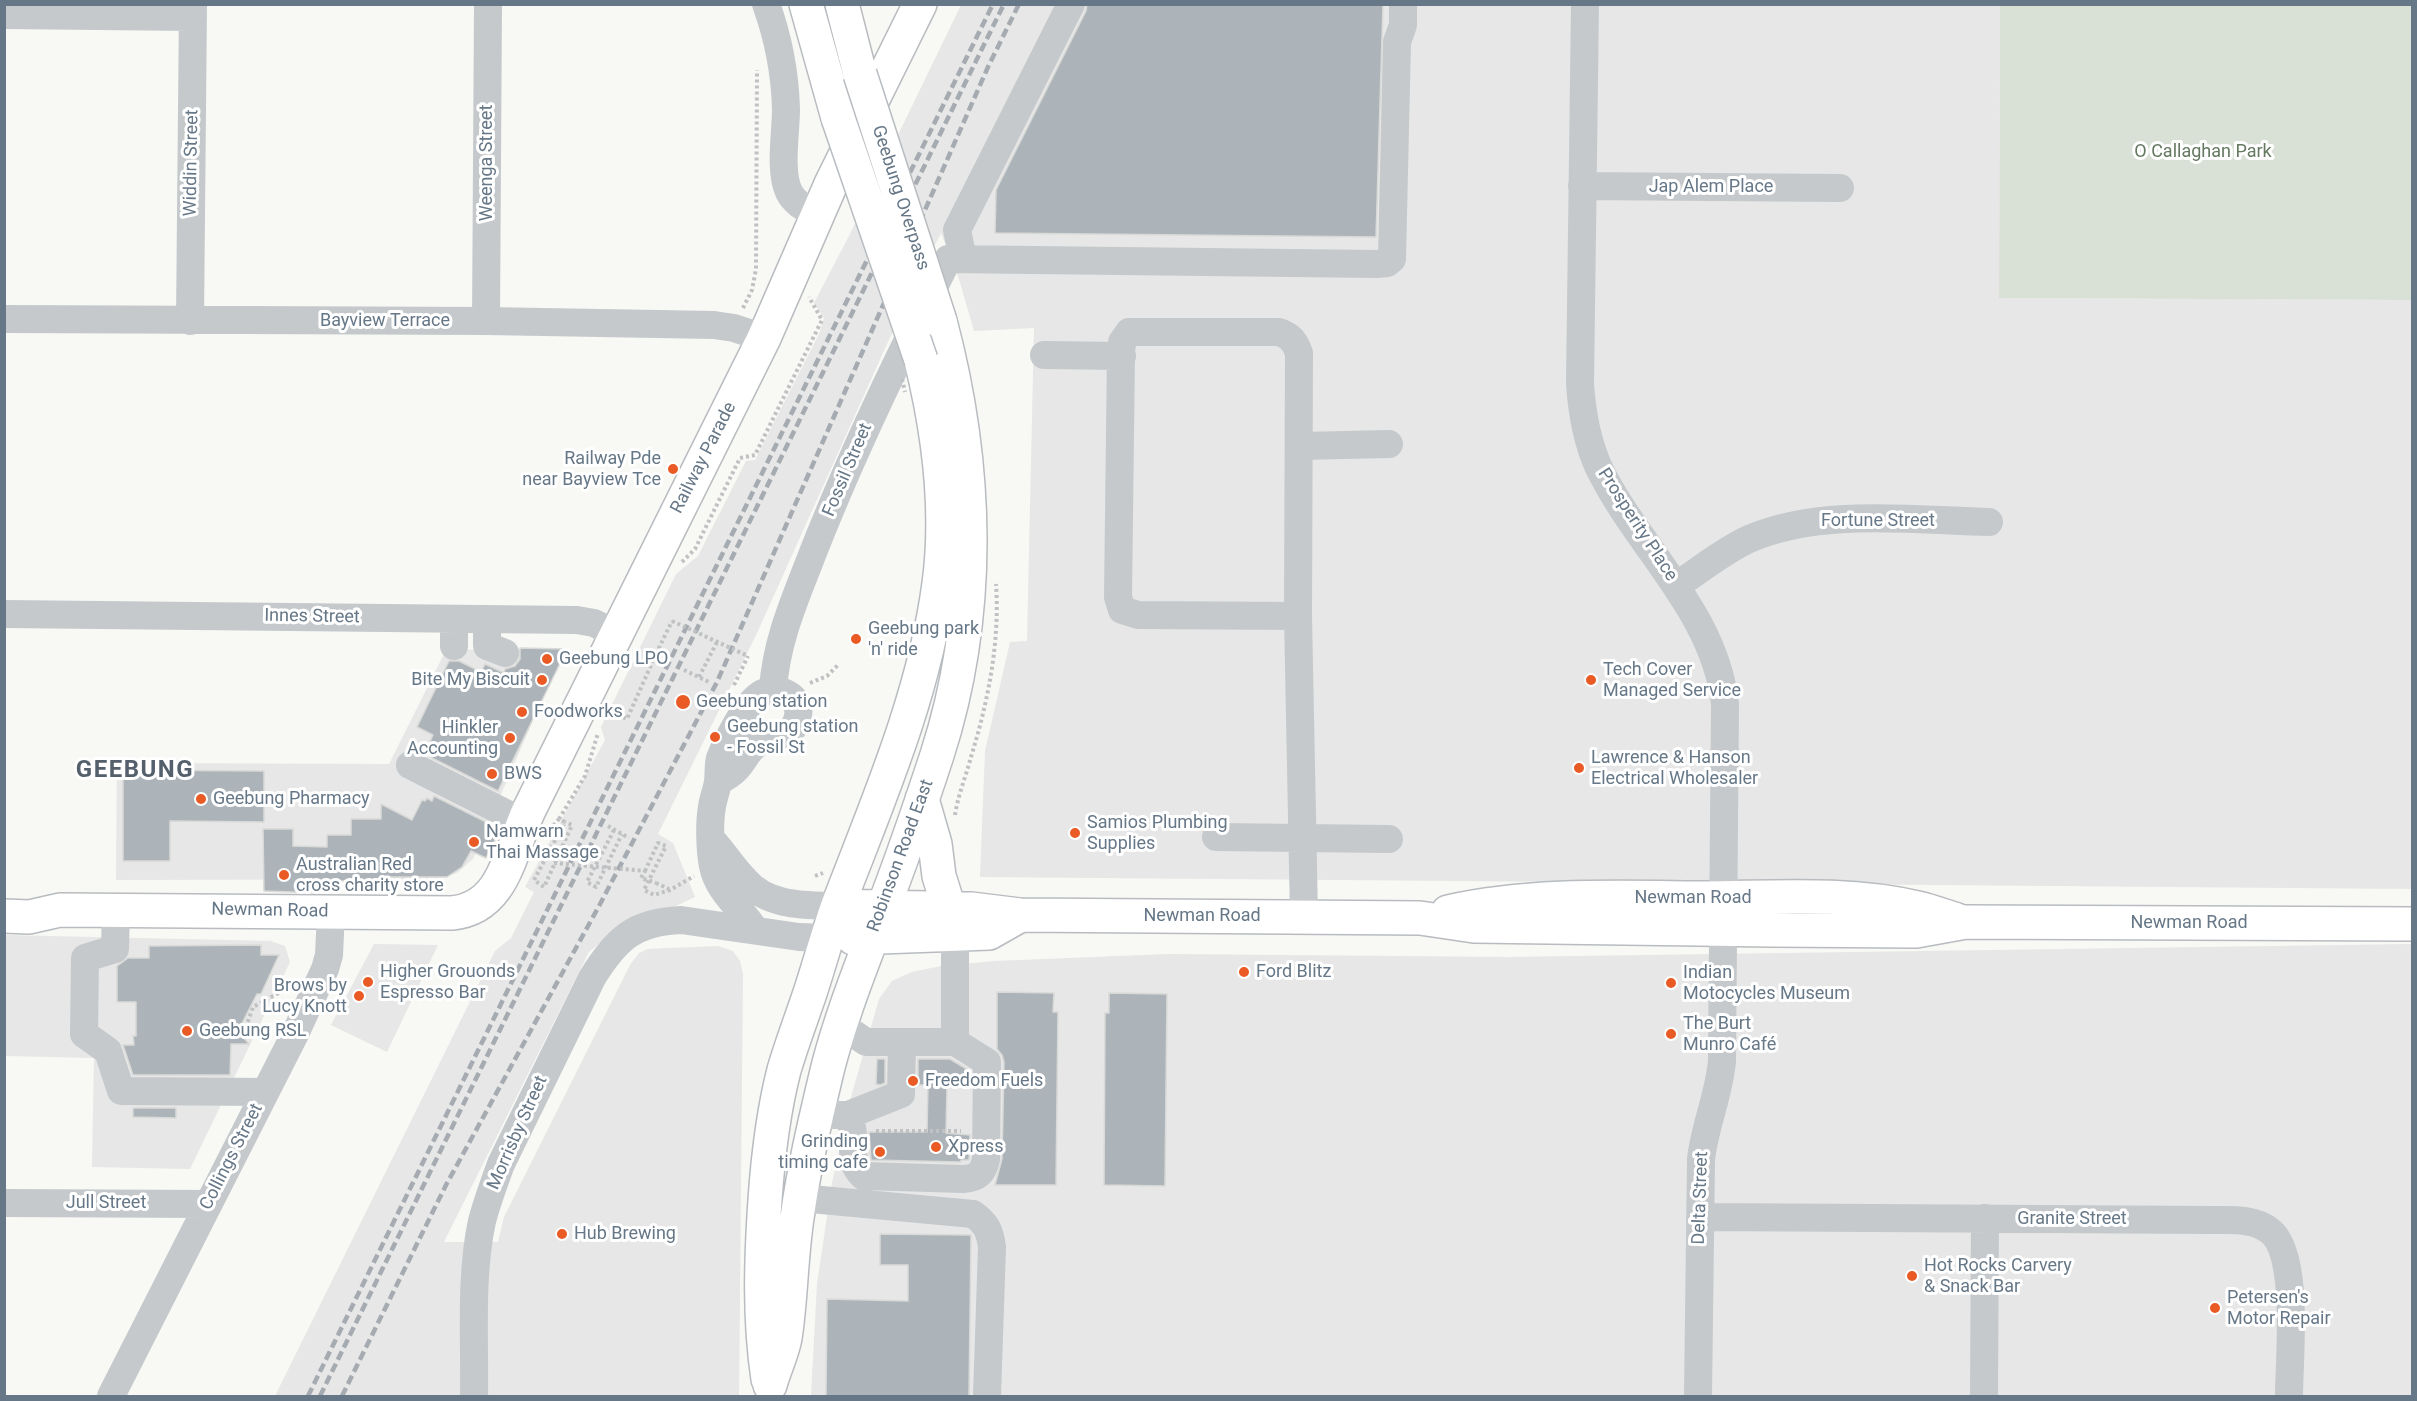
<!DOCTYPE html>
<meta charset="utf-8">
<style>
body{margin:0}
#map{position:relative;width:2417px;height:1401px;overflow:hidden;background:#f8f8f5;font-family:Roboto,sans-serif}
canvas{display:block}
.frame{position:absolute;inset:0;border:6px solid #667787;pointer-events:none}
</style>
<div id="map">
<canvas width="2417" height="1401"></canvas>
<div class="frame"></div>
</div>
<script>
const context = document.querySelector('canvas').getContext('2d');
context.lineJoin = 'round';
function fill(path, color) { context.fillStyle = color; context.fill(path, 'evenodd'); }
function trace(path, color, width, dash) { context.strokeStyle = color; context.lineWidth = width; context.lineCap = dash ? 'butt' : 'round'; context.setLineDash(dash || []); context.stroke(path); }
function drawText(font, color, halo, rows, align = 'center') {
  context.font = font + ' Roboto,sans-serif'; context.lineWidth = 6; context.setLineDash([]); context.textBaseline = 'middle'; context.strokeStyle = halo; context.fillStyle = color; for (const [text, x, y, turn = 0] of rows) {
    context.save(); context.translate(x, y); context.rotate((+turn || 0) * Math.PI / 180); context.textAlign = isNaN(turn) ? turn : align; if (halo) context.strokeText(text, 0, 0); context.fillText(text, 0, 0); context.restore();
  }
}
fill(new Path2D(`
 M 961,5 L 2000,5 L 1999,298 L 2412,300 L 2412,889 L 980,877 L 985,751 L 1010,642 L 1027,641 L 1034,328 L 974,331 L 959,279 L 941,233 L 887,344 L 757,633 L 658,834 L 673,843 L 695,897 L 665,911 L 618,928 L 589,952 L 444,1242 L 498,1242 L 504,1217 L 630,965 L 639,953 L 648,949 L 718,946 L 733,951 L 740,961 L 743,974 L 739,1396 L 275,1396 L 495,951 L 511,938 L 534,892 L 525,887 L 605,740 L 601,727 L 676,574 L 698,556 L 746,461 L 755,460 L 820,332 L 824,318 L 814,303 L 850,234 Z
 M 564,649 L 473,859 L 457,873 L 439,879 L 116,880 L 117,763 L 389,764 L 446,650 Z
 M 5,935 L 271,941 L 285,946 L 290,962 L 190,1169 L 92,1167 L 94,1058 L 5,1056 Z
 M 374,944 L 438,945 L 387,1052 L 331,1025 Z
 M 2412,944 L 2412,1396 L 811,1396 L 817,1284 L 832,1183 L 849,1104 L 879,999 L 892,981 L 912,972 L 941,966 L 994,961 L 1169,954 L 1507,957 Z`), '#e6e7e6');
fill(new Path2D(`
 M 2000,5 L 2412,5 L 2412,300 L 1999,298 Z`), '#d9e0d6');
const building = new Path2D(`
 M 1087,4 L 1383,4 L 1376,237 L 995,233 L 996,190 L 1086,11 Z
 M 520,648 L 567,649 L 498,791 L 432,758 L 434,752 L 427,748 L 433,735 L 417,727 L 449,661 L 459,661 L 481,672 L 485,664 L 504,673 L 505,669 L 515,666 L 520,659 Z
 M 123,770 L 264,771 L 264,822 L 170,821 L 170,861 L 123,861 Z
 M 434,796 L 492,825 L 490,828 L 499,832 L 486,858 L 471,851 L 462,867 L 447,877 L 382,877 L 382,881 L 319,881 L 319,893 L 264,891 L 263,829 L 293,829 L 293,846 L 327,847 L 327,835 L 351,835 L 351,819 L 381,819 L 381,804 L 412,820 L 422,800 L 425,801 L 427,798 L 432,801 Z
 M 261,945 L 261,955 L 279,955 L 261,994 L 257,994 L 238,1031 L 249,1044 L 231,1044 L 230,1075 L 133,1075 L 123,1045 L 134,1045 L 133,1036 L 136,1036 L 136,1002 L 117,1002 L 117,966 L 128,958 L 149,958 L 149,946 Z
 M 997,992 L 1054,993 L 1053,1012 L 1058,1012 L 1056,1185 L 995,1185 L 1002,1159 L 1004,1062 L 1002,1055 L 997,1049 Z
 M 1109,993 L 1167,994 L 1165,1186 L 1104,1185 L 1105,1013 L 1109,1013 Z
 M 877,1059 L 885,1059 L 885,1083 L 880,1085 L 876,1084 Z
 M 918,1059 L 950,1059 L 970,1071 L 970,1086 L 947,1086 L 946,1133 L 970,1135 L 969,1160 L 961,1160 L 961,1162 L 871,1160 L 869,1132 L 927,1132 L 928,1085 L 918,1085 Z
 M 133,1108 L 176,1108 L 176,1118 L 133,1117 Z
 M 880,1234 L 971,1235 L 969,1396 L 826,1396 L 827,1299 L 908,1301 L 908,1265 L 880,1265 Z`);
fill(building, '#acb4ba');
trace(building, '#d9dad7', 1.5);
const major = new Path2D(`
 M 806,4 L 838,118
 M 842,4 L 860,74
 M 922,799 L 935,844 L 939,876 L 949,908
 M 838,906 L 971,909 L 1020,915 L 1420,918 L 1474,926 L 1774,930 L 1916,931 L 1966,922 L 2412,924
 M 1448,912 C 1529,894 1612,897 1694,898 C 1767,898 1846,891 1918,908 C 1931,911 1944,916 1957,920
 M 4,916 L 29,917 L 60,910 L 452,913 C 505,908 510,850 529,810 L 764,338 L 831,184 L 920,4
 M 853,938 L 989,933 L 1019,916
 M 768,1379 C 759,1319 761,1260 765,1200 C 768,1156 773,1113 784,1070 C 792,1043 802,1017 811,990 C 820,962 828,933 838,905 C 878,801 924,696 939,584 C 949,509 939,433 921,360
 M 770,1385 C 774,1370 782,1354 785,1338 C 791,1300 791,1257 797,1218 C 804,1167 816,1117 828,1067 C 842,1013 863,962 882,911 C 902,859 920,807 937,755 C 983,613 978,464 940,321`);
trace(major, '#b8bcc0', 36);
trace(new Path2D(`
 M 743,308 L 752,290 L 756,269 L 757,70
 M 682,562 L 695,549 L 740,458 L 755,455 L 822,320 L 809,297
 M 656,654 L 672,621
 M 684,670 L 709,682
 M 699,677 L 717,642
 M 810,683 L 827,676 L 838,665
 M 734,685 L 748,656
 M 607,709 L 627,719 L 656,654 L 665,659
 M 955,815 C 958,795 966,776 971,757 C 988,702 1000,642 996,584
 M 559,819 L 585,776 L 598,733
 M 608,826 L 629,838
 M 548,828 L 553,826 L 559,819 L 565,822 L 534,880 L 544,887 L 572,825 L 565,822
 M 614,830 L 587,882 L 596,887 L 622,834
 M 645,871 L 658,843 L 666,846 L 644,890 L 654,895 L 670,890 L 694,876
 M 815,876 L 823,873
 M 656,883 L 669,889
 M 231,1034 L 238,1026 L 246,1027 L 253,1007 L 286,989
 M 232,1034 L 263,1035
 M 876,1131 L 961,1131`), '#bfc1c3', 4, [3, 3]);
trace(new Path2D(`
 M 766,4 C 778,37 785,74 786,109 C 786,132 779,172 789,192 C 795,204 807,209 817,215
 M 1585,4 L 1580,384 C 1582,413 1587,442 1599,468 C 1638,548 1715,612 1725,704 L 1722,1061 C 1719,1095 1705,1125 1701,1159 L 1698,1396
 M 4,15 L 193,17
 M 1582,186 L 1840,188
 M 963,259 L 957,230 L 1071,4
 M 4,319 L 486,321 L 714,325 L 734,328 L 764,338
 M 190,321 L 193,4
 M 486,321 L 488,4
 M 1044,355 L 1122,356
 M 1300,446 L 1389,444
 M 1676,586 C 1700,570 1723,551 1749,539 C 1820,508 1913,520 1989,522
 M 4,614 L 577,620 L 594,623 L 616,634
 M 1298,616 L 1138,615 L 1122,610 L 1118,597 L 1121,352 L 1122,342 L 1129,332 L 1279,332 C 1291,336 1295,342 1299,353 L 1298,616 L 1304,917
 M 454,619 L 454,646
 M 487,619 L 487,646 L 505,653
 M 773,690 C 776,640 796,597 814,550 C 853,451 900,355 948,259 L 1377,264 L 1387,263 L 1392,259 L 1397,42 L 1403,25 L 1403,4
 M 410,765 L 523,822
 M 718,782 C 724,778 732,774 736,769 C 745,760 748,748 760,742 C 773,735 792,738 797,720 C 804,700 784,686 765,692 C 747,698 727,741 720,758 C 718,765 719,774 718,781 C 717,790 713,798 712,807 C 709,823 710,851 713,866 C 718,892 742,909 755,930
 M 1216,837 L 1389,839
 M 712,840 C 724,853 733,868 745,880 C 768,907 806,905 838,906
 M 116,910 L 115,949 L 85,958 L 84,1034 L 108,1051 L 121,1091 L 265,1092
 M 955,935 L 955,1042
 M 841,1025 L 866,1042 L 955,1042 L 987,1062 L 986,1159 C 983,1173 978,1178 963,1179 L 863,1176 C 850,1164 854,1151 853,1135 C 853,1128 850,1121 848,1115
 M 830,1115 L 848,1115 L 901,1094 L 902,1042
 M 800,1198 L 973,1214 C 986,1223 990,1231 992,1247 L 987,1396
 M 4,1203 L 208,1204
 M 1700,1217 L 2212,1220 C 2231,1220 2254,1218 2270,1231 C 2300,1254 2289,1359 2289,1396
 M 111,1396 L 295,1034 L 325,969 L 329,955 L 331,912
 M 474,1396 C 475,1340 470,1276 482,1221 C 487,1202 494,1183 501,1164 L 592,978 C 616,939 634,922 681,920 L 799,937 L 827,938
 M 1984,1396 L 1985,1218`), '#c5c9cc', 28);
trace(major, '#fff', 33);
trace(new Path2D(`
 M 308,1396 L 993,4
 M 320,1396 L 1004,4
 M 342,1396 L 446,1185 L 599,906 L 717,682 L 988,67 L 1019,4`), '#a5abb1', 4.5, [9, 4.5]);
const majorBridge = new Path2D(`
 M 860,74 L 940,321
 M 838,118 L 921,360`);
trace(majorBridge, '#b8bcc0', 36, []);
trace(new Path2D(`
 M 902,379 L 905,392
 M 672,621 L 748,656
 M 554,863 L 645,871 L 641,878 L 656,883`), '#bfc1c3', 4, [3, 3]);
trace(majorBridge, '#fff', 33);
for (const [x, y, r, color] of [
 [673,469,6,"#e95a24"],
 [856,639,6,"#e95a24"],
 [547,659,6,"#e95a24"],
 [542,680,6,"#e95a24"],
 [1591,680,6,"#e95a24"],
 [683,702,8,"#e95a24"],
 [522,712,6,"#e95a24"],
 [715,737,6,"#e95a24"],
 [510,738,6,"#e95a24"],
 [1579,768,6,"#e95a24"],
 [492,774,6,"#e95a24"],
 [201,799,6,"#e95a24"],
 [1075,833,6,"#e95a24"],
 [474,842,6,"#e95a24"],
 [284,875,6,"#e95a24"],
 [1244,972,6,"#e95a24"],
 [368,982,6,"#e95a24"],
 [1671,983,6,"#e95a24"],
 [359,996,6,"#e95a24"],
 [187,1031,6,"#e95a24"],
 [1671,1034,6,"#e95a24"],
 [913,1081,6,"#e95a24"],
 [936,1147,6,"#e95a24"],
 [880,1152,6,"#e95a24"],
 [562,1234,6,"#e95a24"],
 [1912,1276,6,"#e95a24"],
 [2215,1308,6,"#e95a24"]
]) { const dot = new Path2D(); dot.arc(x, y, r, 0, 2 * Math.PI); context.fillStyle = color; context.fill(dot); trace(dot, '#fff', 2); }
drawText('18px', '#657961', '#fff', [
 ["O Callaghan Park",2203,152]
]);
drawText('18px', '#667787', '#fff', [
 ["Widdin Street",192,163,-89],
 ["Weenga Street",487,163,-90],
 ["Jap Alem Place",1711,187],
 ["Geebung Overpass",900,198,72],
 ["Bayview Terrace",385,321],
 ["Railway Parade",704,458,-63],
 ["Fossil Street",848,470,-67],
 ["Fortune Street",1878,521],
 ["Prosperity Place",1637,525,57],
 ["Innes Street",312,617,1],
 ["Robinson Road East",901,856,-70],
 ["Newman Road",1693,898],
 ["Newman Road",270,911,1],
 ["Newman Road",1202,916],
 ["Newman Road",2189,923],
 ["Morrisby Street",518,1133,-66],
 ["Collings Street",232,1157,-63],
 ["Delta Street",1701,1198,-88],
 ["Jull Street",106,1203],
 ["Granite Street",2072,1219]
]);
drawText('18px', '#667787', '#fff', [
 ["Railway Pde",661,459,"right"],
 ["near Bayview Tce",661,480,"right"],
 ["Geebung park",868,629],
 ["'n' ride",868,650],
 ["Geebung LPO",559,659],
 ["Tech Cover",1603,670],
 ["Managed Service",1603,691],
 ["Bite My Biscuit",530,680,"right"],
 ["Geebung station",696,702],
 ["Foodworks",534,712],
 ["Geebung station",727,727],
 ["- Fossil St",727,748],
 ["Hinkler",498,728,"right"],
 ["Accounting",498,749,"right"],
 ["Lawrence & Hanson",1591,758],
 ["Electrical Wholesaler",1591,779],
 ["BWS",504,774],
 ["Geebung Pharmacy",213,799],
 ["Samios Plumbing",1087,823],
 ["Supplies",1087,844],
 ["Namwarn",486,832],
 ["Thai Massage",486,853],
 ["Australian Red",296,865],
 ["cross charity store",296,886],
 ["Higher Grouonds",380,972],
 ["Espresso Bar",380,993],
 ["Ford Blitz",1256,972],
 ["Indian",1683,973],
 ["Motocycles Museum",1683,994],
 ["Brows by",347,986,"right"],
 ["Lucy Knott",347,1007,"right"],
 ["The Burt",1683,1024],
 ["Munro Café",1683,1045],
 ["Geebung RSL",199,1031],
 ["Freedom Fuels",925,1081],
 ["Grinding",868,1142,"right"],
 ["timing cafe",868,1163,"right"],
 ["Xpress",948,1147],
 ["Hub Brewing",574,1234],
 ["Hot Rocks Carvery",1924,1266],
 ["& Snack Bar",1924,1287],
 ["Petersen's",2227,1298],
 ["Motor Repair",2227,1319]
], 'left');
context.letterSpacing = '1.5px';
drawText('bold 24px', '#54606c', '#fff', [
 ["GEEBUNG",135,771]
]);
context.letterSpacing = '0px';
</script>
